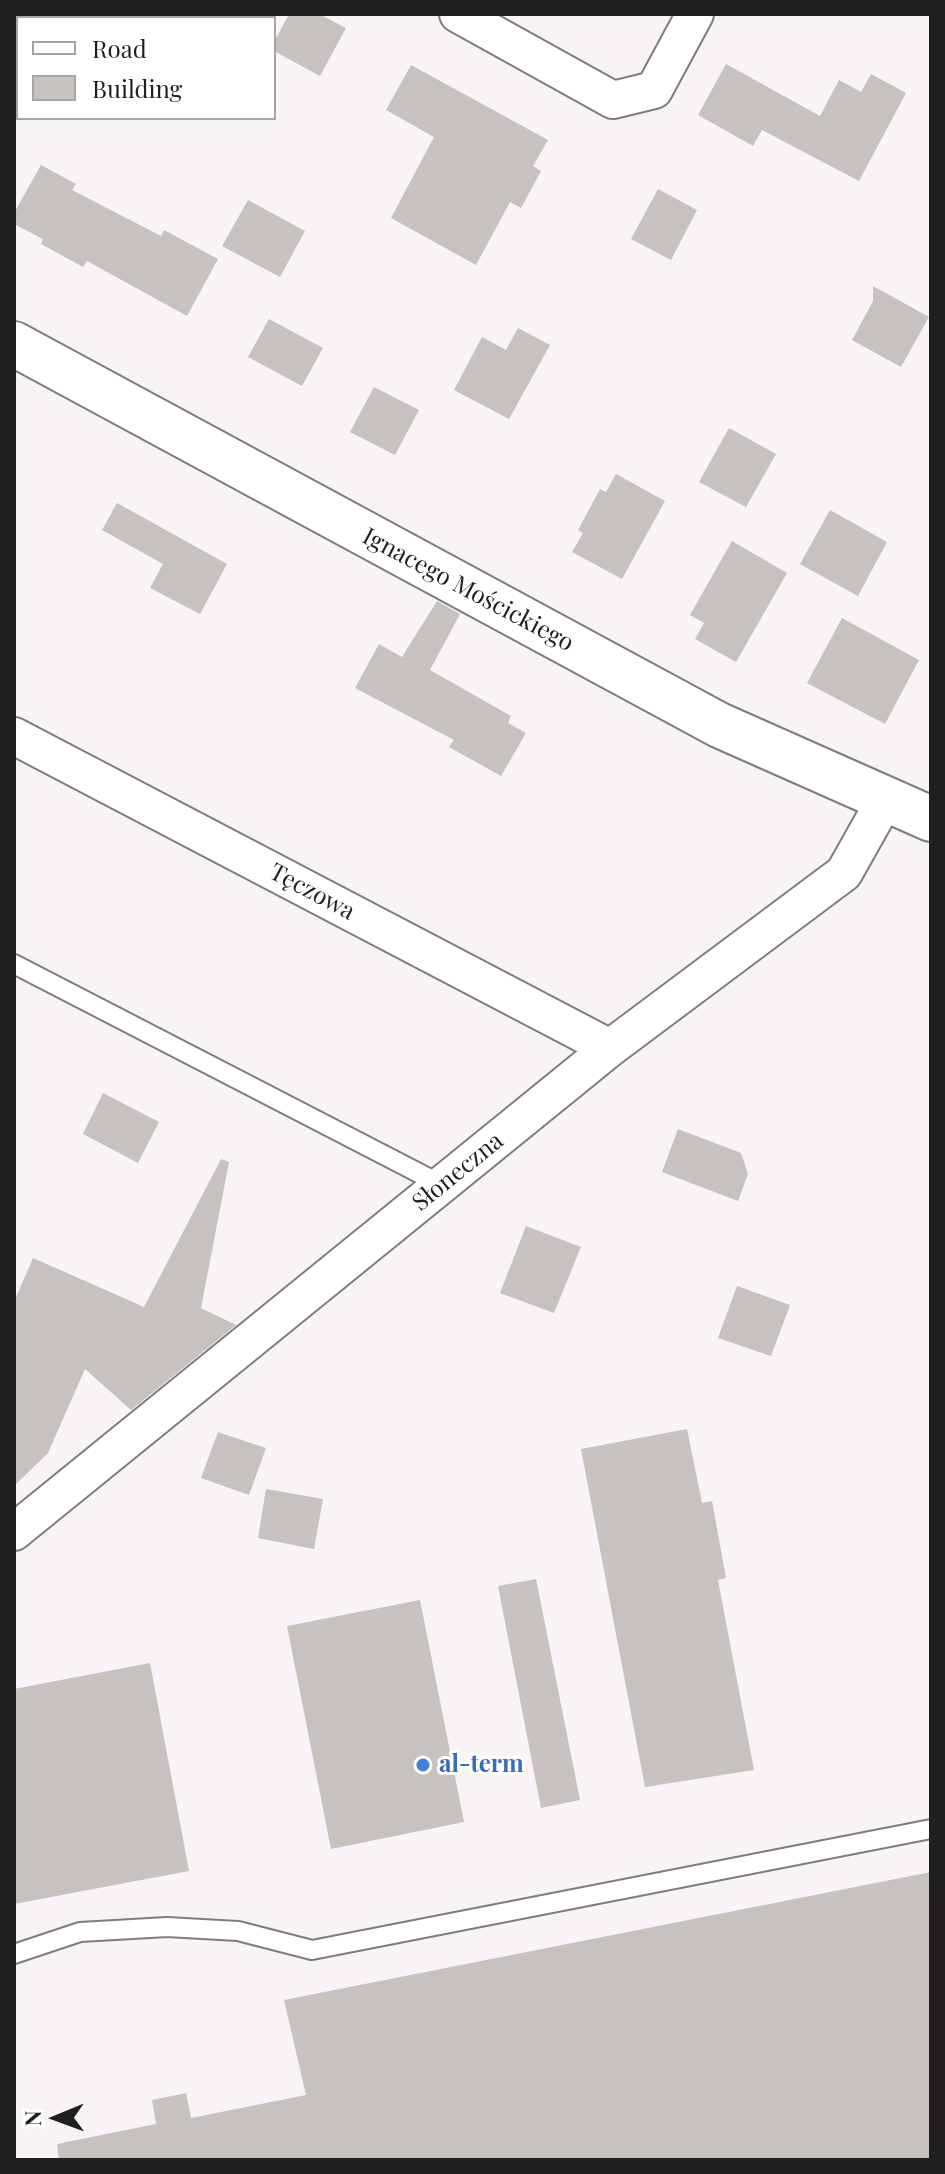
<!DOCTYPE html>
<meta charset="utf-8">
<style>
body{margin:0}
#map{position:relative;width:945px;height:2174px;overflow:hidden;background:#f7f3f7;font-family:"Playfair Display",serif}
canvas{display:block}
.frame{position:absolute;inset:0;border:16px solid #201e20;pointer-events:none}
.legend{position:absolute;left:16px;top:16px;width:260px;height:104px;box-sizing:border-box;background:#fff;border:2px solid #a6a5a6;margin:0;padding:10px 14px;list-style:none;font-size:24px;color:#201e20}
.legend li{display:flex;align-items:center;gap:16px;height:40px}
.legend b{width:40px;border:2px solid #a6a5a6}
.north{position:absolute;left:16px;top:2078px;width:80px;height:80px;-webkit-text-stroke:6px #fff;paint-order:stroke;rotate:269deg;font-size:22px;font-weight:700;line-height:32px;text-align:center;color:#201e20}
.north::after{content:'';display:block;margin:auto;width:28px;height:36px;background:#201e20;clip-path:polygon(50% 0,100% 100%,50% 72%,0 100%)}
</style>
<div id="map">
<canvas width="945" height="2174"></canvas>
<div class="frame"></div>
<ul class="legend">
<li><b style="height:10px;background:#fff"></b>Road</li>
<li><b style="height:22px;background:#c7c1bf"></b>Building</li>
</ul>
<div class="north">N</div>
</div>
<script>
const context = document.querySelector('canvas').getContext('2d');
context.lineJoin = 'round';
function fill(path, color) { context.fillStyle = color; context.fill(path, 'evenodd'); }
function trace(path, color, width, dash) { context.strokeStyle = color; context.lineWidth = width; context.lineCap = dash ? 'butt' : 'round'; context.setLineDash(dash || []); context.stroke(path); }
function drawText(font, color, halo, rows, align = 'center') {
  context.font = font + ' "Playfair Display",serif'; context.lineWidth = 6; context.setLineDash([]); context.textBaseline = 'middle'; context.strokeStyle = halo; context.fillStyle = color; for (const [text, x, y, turn = 0] of rows) {
    context.save(); context.translate(x, y); context.rotate((+turn || 0) * Math.PI / 180); context.textAlign = isNaN(turn) ? turn : align; if (halo) context.strokeText(text, 0, 0); context.fillText(text, 0, 0); context.restore();
  }
}
fill(new Path2D(`
 M 289,14 L 319,14 L 346,28 L 320,76 L 274,51 L 274,42 Z
 M 726,64 L 820,116 L 839,80 L 861,92 L 871,74 L 906,93 L 859,181 L 762,130 L 753,146 L 698,115 Z
 M 411,65 L 548,140 L 533,166 L 541,171 L 521,208 L 510,202 L 476,265 L 391,218 L 434,137 L 386,110 Z
 M 41,165 L 76,184 L 72,190 L 161,236 L 164,230 L 218,259 L 187,316 L 87,261 L 83,267 L 41,244 L 43,239 L 14,224 L 14,213 Z
 M 658,189 L 697,210 L 671,260 L 631,239 Z
 M 248,200 L 305,231 L 280,277 L 222,246 Z
 M 873,286 L 929,317 L 901,367 L 852,340 L 873,301 Z
 M 269,319 L 323,348 L 302,386 L 248,357 Z
 M 518,328 L 550,345 L 509,419 L 454,390 L 482,337 L 506,350 Z
 M 374,387 L 419,410 L 395,455 L 350,432 Z
 M 729,428 L 776,454 L 746,507 L 699,482 Z
 M 616,474 L 665,501 L 622,579 L 572,552 L 583,533 L 578,530 L 600,489 L 606,492 Z
 M 117,503 L 227,564 L 200,614 L 150,588 L 163,564 L 102,530 Z
 M 830,510 L 887,542 L 858,596 L 800,564 Z
 M 732,541 L 787,573 L 736,662 L 695,639 L 704,623 L 690,615 Z
 M 437,601 L 460,614 L 430,670 L 511,716 L 508,723 L 526,733 L 501,776 L 449,747 L 454,740 L 355,688 L 379,644 L 402,657 Z
 M 842,618 L 919,660 L 885,724 L 807,683 Z
 M 103,1093 L 159,1122 L 138,1163 L 83,1134 Z
 M 678,1129 L 741,1153 L 748,1174 L 738,1201 L 662,1172 Z
 M 221,1159 L 229,1162 L 201,1308 L 236,1325 L 131,1410 L 85,1369 L 48,1453 L 14,1486 L 14,1302 L 33,1258 L 144,1307 Z
 M 526,1226 L 581,1247 L 554,1313 L 500,1293 Z
 M 737,1286 L 790,1305 L 771,1356 L 718,1338 Z
 M 687,1429 L 702,1503 L 712,1501 L 726,1578 L 718,1580 L 754,1770 L 645,1787 L 581,1449 Z
 M 218,1432 L 266,1448 L 249,1495 L 201,1478 Z
 M 266,1489 L 323,1499 L 314,1549 L 258,1538 Z
 M 536,1579 L 580,1800 L 541,1808 L 498,1586 Z
 M 420,1600 L 464,1822 L 331,1849 L 287,1626 Z
 M 150,1663 L 189,1871 L 14,1904 L 14,1689 Z
 M 931,1872 L 931,2160 L 59,2160 L 57,2144 L 156,2124 L 152,2100 L 186,2093 L 191,2118 L 306,2095 L 284,2000 Z`), '#c7c1bf');
const lane = new Path2D(`
 M 14,964 L 442,1185
 M 14,1954 L 80,1932 L 167,1927 L 238,1931 L 312,1950 L 931,1829`);
const street = new Path2D(`
 M 458,14 L 613,100 L 654,90 L 695,14
 M 14,736 L 610,1048
 M 14,1532 L 610,1048 L 844,873 L 885,800`);
const secondary = new Path2D(`
 M 14,344 L 719,725 L 931,819`);
trace(lane, '#7f7b7f', 22);
trace(street, '#7f7b7f', 40);
trace(secondary, '#7f7b7f', 48);
trace(lane, '#fff', 18);
trace(street, '#fff', 36);
trace(secondary, '#fff', 44);
for (const [x, y, r, color] of [
 [423,1765,8,"#3f7fe0"]
]) { const dot = new Path2D(); dot.arc(x, y, r, 0, 2 * Math.PI); context.fillStyle = color; context.fill(dot); trace(dot, '#fff', 3); }
drawText('24px', '#201e20', '#fff', [
 ["Ignacego Mościckiego",468,590,28],
 ["Tęczowa",312,892,28],
 ["Słoneczna",458,1172,-39]
]);
drawText('bold 24px', '#366cbe', '#fff', [
 ["al-term",439,1765]
], 'left');
</script>
